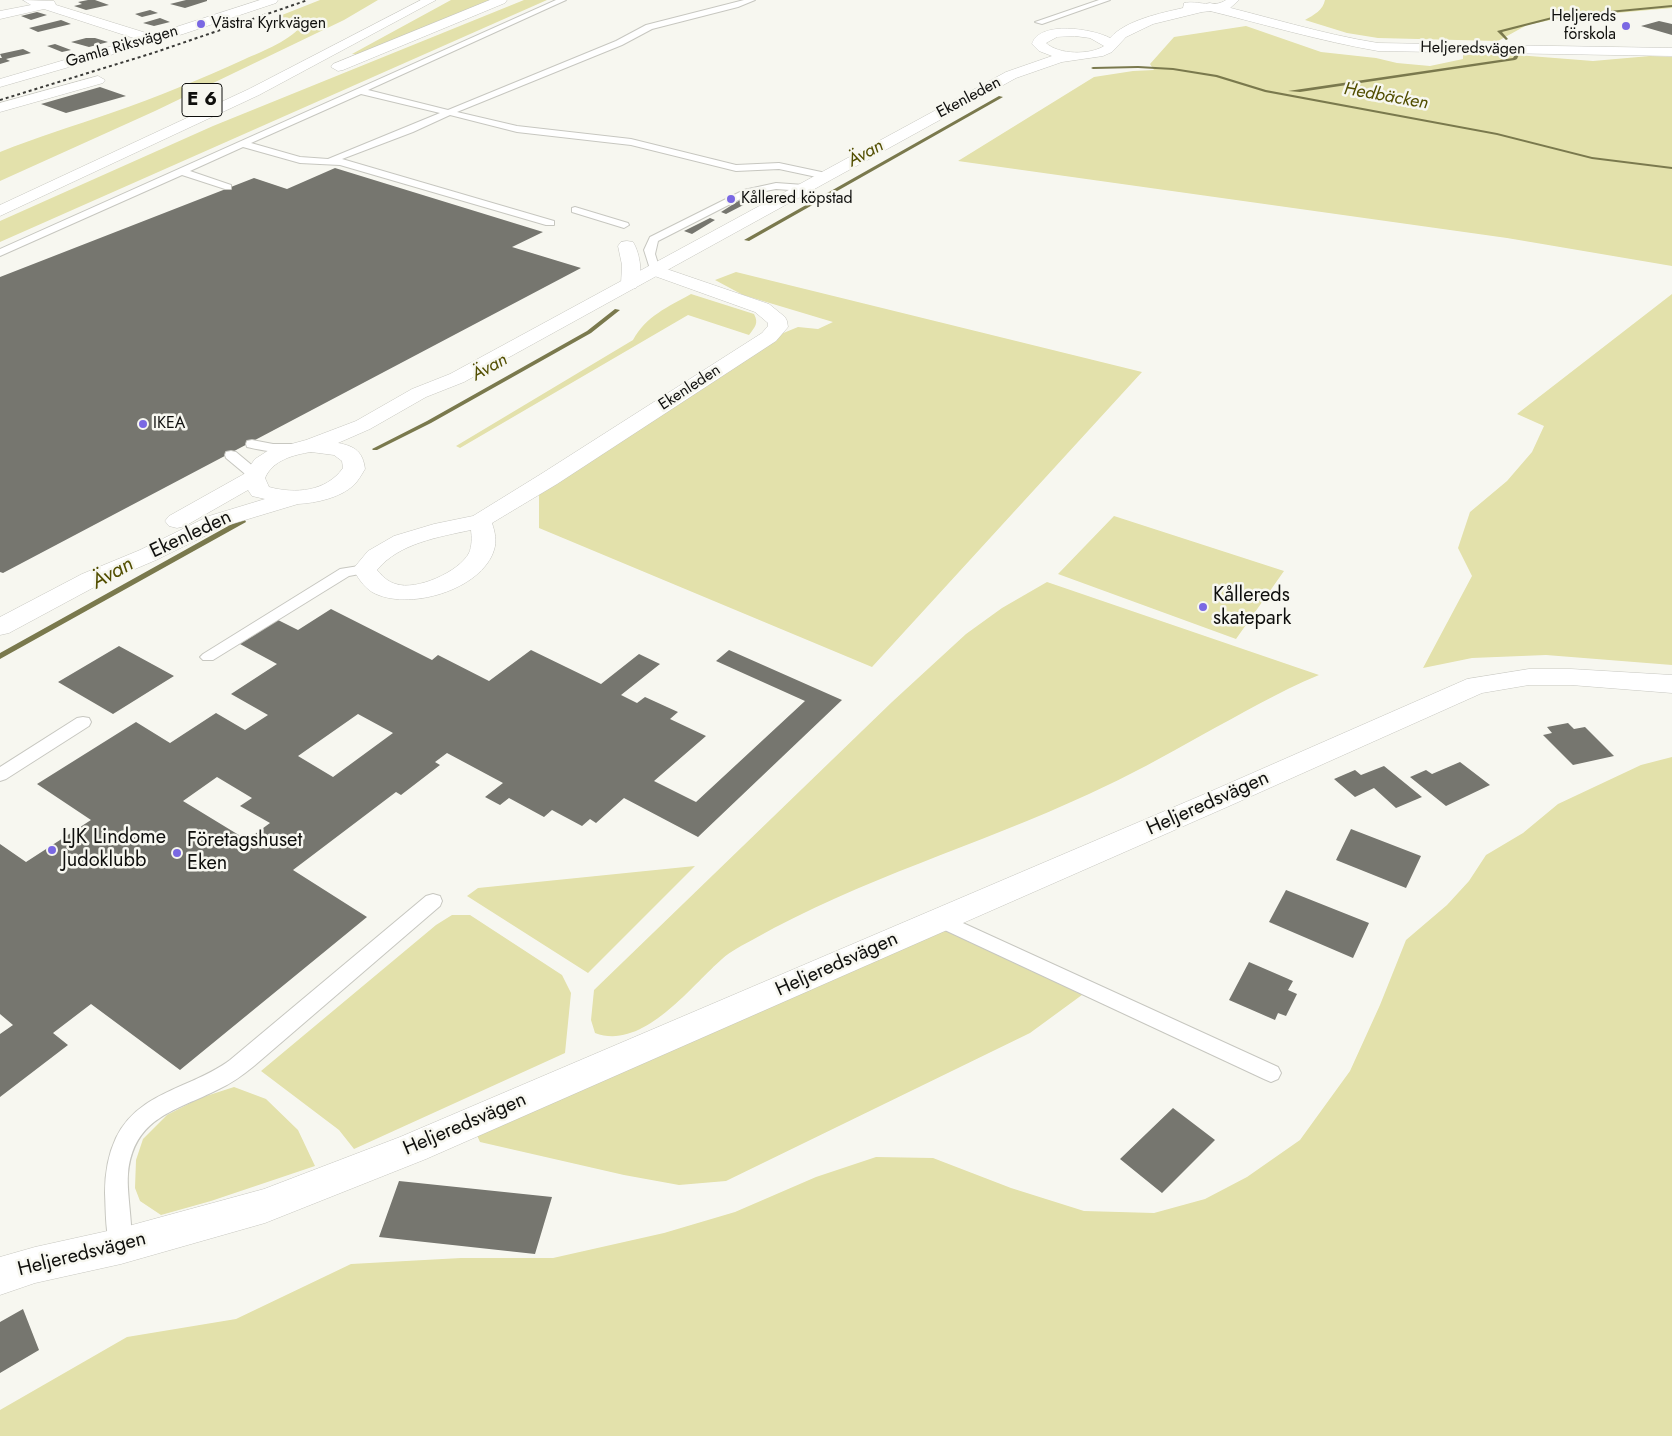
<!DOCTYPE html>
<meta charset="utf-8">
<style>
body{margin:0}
canvas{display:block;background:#f7f7f0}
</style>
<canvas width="1672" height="1436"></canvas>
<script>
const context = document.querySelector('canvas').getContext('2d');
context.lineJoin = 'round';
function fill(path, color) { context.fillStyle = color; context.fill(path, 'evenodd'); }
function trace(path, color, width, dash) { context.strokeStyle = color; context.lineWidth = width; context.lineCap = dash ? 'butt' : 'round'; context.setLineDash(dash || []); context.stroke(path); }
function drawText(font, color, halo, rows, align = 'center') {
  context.font = font + ' Jost,sans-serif'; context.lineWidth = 5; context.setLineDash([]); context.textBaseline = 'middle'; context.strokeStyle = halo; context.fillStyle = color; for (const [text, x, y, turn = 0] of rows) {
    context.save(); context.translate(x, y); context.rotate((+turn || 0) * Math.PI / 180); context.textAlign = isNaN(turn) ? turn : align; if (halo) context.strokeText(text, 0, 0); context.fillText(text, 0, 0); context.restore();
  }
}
fill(new Path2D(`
 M 320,0 L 378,0 L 344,20 L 155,111 L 0,181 L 0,152 C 37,137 74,126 111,113 C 157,97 201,79 245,59 C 261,52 294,39 302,24 L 291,19 L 277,17 Z
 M 451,0 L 490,0 L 360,55 L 352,54 Z
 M 524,0 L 547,0 L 0,242 L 0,221 L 213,126 Z
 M 1325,0 L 1672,0 L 1672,8 L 1560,18 L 1527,25 L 1498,41 L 1378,38 L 1347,33 L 1305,20 C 1314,15 1323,10 1325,0 Z
 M 1246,26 L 1321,52 L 1376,58 L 1397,63 L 1430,66 L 1463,59 L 1463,55 L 1504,54 L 1593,61 L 1650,56 L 1672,57 L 1672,266 L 1507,238 L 958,161 L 1094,77 L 1133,71 L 1154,70 L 1150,64 L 1174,37 Z
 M 736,272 L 1142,372 L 872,667 L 539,528 L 539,487 L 781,334 L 798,327 L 818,329 L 833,322 L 743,295 L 715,280 Z
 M 691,294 L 754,314 C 759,323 755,327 749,335 L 688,315 L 460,448 L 456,446 L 633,340 C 646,316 668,307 691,294 Z
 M 1672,294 L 1672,665 L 1546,655 L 1472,658 L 1423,668 L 1472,576 L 1458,548 L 1470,512 L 1507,481 L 1532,452 L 1544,426 L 1517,414 Z
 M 1114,516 L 1284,571 L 1236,639 L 1058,574 Z
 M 1047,582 L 1319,675 C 1278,692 1241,714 1202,735 C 1165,756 1128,776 1089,794 C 979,845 860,879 754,939 C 743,945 731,951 722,959 C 690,987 643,1051 595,1033 L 591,1020 L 594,990 L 892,702 L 966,634 L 1002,608 Z
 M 1672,757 L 1672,1436 L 0,1436 L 0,1410 L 127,1337 L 236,1319 L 351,1264 L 461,1258 L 553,1258 L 664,1233 L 735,1212 L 816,1177 L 876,1157 L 933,1158 L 1011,1188 L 1084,1211 L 1154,1213 L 1205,1199 L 1247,1177 L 1300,1140 L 1350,1071 L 1380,1005 L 1406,940 L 1447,905 L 1469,881 L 1486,855 L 1523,833 L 1558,804 L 1641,765 Z
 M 695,866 L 588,973 L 467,896 L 478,888 Z
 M 452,915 L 470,915 L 562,975 L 571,993 L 565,1053 L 354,1149 L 339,1130 L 261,1071 L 436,925 Z
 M 949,926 L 1086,992 L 1030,1033 L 726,1181 L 679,1185 L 624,1175 L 480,1142 L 475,1131 Z
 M 234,1087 L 266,1099 L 298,1130 L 315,1166 L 211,1201 L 161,1215 L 140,1201 L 135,1188 L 136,1160 L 143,1139 L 167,1115 L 200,1098 Z`), '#e3e1ab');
fill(new Path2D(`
 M 1672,5 L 1672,7 L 1556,18 L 1502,32 L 1508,39 L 1506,40 L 1497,31 L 1556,16 Z
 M 1517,51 L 1520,52 L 1517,59 L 1515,60 L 1300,92 L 1288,91 L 1513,58 Z
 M 1138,66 L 1173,68 L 1217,75 L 1266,90 L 1497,133 L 1592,157 L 1672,167 L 1672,169 L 1592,159 L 1497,135 L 1265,92 L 1216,77 L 1173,70 L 1138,68 L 1093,69 L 1091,68 L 1093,67 Z
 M 999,96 L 1003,97 L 749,241 L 744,240 Z
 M 615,309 L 620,310 L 591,333 L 431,423 L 377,450 L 373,450 L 372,449 L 427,421 L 587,331 Z
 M 239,520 L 245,520 L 246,522 L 0,659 L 0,653 Z`), '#7a794d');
fill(new Path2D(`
 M 88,0 L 95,0 L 109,5 L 86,10 L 74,6 L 82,4 L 78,2 Z
 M 186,0 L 207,0 L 207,1 L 185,8 L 170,4 Z
 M 150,10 L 158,13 L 142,17 L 135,14 Z
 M 37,12 L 47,15 L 31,20 L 21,16 Z
 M 160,18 L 170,22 L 154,26 L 143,23 Z
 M 61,20 L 71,24 L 38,32 L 29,28 Z
 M 1659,21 L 1672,24 L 1672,35 L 1641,26 Z
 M 86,38 L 95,38 L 108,42 L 89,47 L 71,42 Z
 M 55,44 L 71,50 L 62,52 L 47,46 Z
 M 23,49 L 31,53 L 6,59 L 10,61 L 0,64 L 0,58 L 2,58 L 0,54 Z
 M 100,87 L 126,96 L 66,113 L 41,104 Z
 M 335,168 L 543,232 L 512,247 L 581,268 L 3,573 L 0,572 L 0,277 L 254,178 L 287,189 Z
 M 743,198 L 751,201 L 726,214 L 721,212 Z
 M 710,218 L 715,220 L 692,234 L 684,231 Z
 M 331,609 L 432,660 L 438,655 L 489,681 L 531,650 L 601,684 L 639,654 L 660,664 L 621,695 L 637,703 L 645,697 L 678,712 L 670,719 L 706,736 L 654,781 L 696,802 L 805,701 L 716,661 L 729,650 L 842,700 L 698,837 L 624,798 L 596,823 L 590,819 L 582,826 L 552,810 L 544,817 L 509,798 L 500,805 L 485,797 L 503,783 L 447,753 L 435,762 L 440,765 L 401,795 L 396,792 L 293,870 L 367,917 L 180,1070 L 91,1004 L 53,1033 L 68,1045 L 0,1097 L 0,1034 L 13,1025 L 0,1014 L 0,844 L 26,862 L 91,820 L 37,784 L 136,722 L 170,743 L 216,713 L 245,730 L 268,715 L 231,694 L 277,664 L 240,644 L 278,620 L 298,630 ZM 358,714 L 393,733 L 333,777 L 298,756 ZM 217,777 L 252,798 L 240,806 L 270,823 L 247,840 L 183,801 Z
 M 119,646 L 174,676 L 113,714 L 58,682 Z
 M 1568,723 L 1574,729 L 1585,727 L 1614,756 L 1573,765 L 1543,735 L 1552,733 L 1547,727 Z
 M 1460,762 L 1490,785 L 1446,806 L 1410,777 L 1426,770 L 1432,774 Z
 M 1384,766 L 1422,797 L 1396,808 L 1374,788 L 1355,797 L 1334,779 L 1355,770 L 1361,775 Z
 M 1351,829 L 1421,856 L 1406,888 L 1336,860 Z
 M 1286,890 L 1369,923 L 1353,958 L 1269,922 Z
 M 1249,962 L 1293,981 L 1288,990 L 1297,994 L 1286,1016 L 1278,1013 L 1275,1020 L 1229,1000 Z
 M 1173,1108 L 1215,1140 L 1162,1193 L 1120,1159 Z
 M 399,1181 L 552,1197 L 535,1254 L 379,1237 Z
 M 23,1309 L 39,1350 L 0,1373 L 0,1322 Z`), '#76766f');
const lane = new Path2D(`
 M 556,0 L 566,0 L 368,90 L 448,110 L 616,41 L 646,25 L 744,0 L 755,0 L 738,7 L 652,29 L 622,45 L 457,112 L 517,126 L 631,139 L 736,165 L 779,163 L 826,173 L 831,176 L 826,179 L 779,169 L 736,171 L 631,145 L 517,132 L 450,115 L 413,132 L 342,159 L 554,221 L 554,225 L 546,225 L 340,165 L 300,163 L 243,147 L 190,171 L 231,185 L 231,189 L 225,189 L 182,175 L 0,256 L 0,249 ZM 361,94 L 440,113 L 328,159 L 300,157 L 251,143 Z
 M 1099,0 L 1110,0 L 1042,24 L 1035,22 Z
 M 776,183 L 804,185 L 809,188 L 804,191 L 776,189 L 750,194 L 658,241 L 655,254 L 660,270 L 655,273 L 651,272 L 644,250 L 650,237 L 744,190 Z
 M 575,207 L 628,223 L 629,225 L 624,228 L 572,212 L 572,208 Z
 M 252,440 L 273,444 L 297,444 L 303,448 C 295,457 260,450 247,447 L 246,444 L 247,441 Z
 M 231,451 L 236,452 L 260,472 L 262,475 L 260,478 L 250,478 L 226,458 L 225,455 L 226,452 Z
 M 365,565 L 370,566 L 372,569 L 370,572 L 349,576 L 213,660 L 203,660 L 200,657 L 203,654 L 340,569 Z
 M 83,717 L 89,718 L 91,722 L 89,726 L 6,779 L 0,781 L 0,767 L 77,718 Z
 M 433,894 L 440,896 L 442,901 L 440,906 L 254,1066 C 243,1075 232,1083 219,1089 C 176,1111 133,1117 128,1174 C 126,1195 136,1239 129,1254 L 121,1257 L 113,1254 C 105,1236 106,1212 105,1193 C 105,1174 108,1155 116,1138 C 139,1091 191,1089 230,1060 L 426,896 Z
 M 941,913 L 1278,1067 L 1281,1073 L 1278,1079 L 1271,1082 L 1264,1079 L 934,925 L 932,920 L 934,915 Z`);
const street = new Path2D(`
 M 23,0 L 54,1 L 56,5 L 156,36 L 157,39 L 151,43 L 146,42 L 44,9 L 0,19 L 0,11 L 31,5 Z
 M 1210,3 C 1266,16 1321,34 1378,43 L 1672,48 L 1672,56 L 1378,51 C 1320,41 1263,24 1206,10 L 1204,7 L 1206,4 Z
 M 98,76 L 105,80 L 103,83 L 0,112 L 0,103 Z
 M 627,241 L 633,242 C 640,253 644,277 636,288 L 630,289 L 624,288 L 621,284 L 622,265 L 618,246 L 621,242 Z
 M 655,265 L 769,304 L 785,317 L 787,321 L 788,327 L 776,341 L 557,484 L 492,523 C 495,532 497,541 494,550 C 482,590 407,612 372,592 C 364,587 358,578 353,569 L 368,551 L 394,536 L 434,524 L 473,516 L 541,474 L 762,333 L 768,326 L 768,323 L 755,312 L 649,274 L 646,270 L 649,266 ZM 471,530 C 472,538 472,546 469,553 C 459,572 416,591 396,584 C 388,582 382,576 377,570 C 399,543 439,537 471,530 Z
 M 1529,669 L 1571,669 L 1672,675 L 1672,693 L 1571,685 L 1529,685 L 1482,693 L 1227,807 L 426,1159 L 265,1223 L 121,1264 L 35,1283 L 0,1295 L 0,1257 L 35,1247 L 121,1228 L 264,1189 L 400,1137 L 1207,793 L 1467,679 Z`);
const secondary = new Path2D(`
 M 260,0 L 278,0 L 276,3 L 183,34 L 0,87 L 0,79 L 173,28 Z
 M 1226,0 L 1239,0 L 1229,9 L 1202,12 L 1153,24 L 1126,37 L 1112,52 L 1103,56 L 1062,62 L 1016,78 L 464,382 L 426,397 L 370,429 L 338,443 C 355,446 363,452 365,469 C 362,474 358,481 354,485 C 340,498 316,503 298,504 L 225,526 L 156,560 L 100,584 L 9,633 L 0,635 L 0,617 L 82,574 L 140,550 L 209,516 L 265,499 L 252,496 L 248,490 L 185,526 L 177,528 L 169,526 L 165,521 L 169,516 L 244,474 L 255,459 L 269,450 L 306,440 L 356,421 L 412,389 L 450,374 L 1006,72 L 1052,56 L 1039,51 L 1032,44 C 1039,20 1094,29 1110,38 C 1126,20 1161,13 1183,8 L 1184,3 C 1198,0 1213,9 1226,0 ZM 1075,36 L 1090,38 L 1104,46 C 1090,55 1059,55 1046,43 L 1057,37 ZM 311,452 L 334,455 L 342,461 L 343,468 C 326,492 295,494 269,487 L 265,478 C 273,460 293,455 311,452 Z`);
const highway = new Path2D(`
 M 421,0 L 436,0 L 259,95 L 0,216 L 0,205 L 249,89 Z
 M 490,0 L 507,0 L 505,3 L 343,70 L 338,71 L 331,67 L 333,64 Z`);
trace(lane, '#c7c7c0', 2);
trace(street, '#c7c7c0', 1);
trace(secondary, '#c7c7c0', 1);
trace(highway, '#c7c7c0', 1);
fill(lane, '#fff');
fill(street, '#fff');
fill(secondary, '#fff');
fill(highway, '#fff');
trace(new Path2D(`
 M 0,100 L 153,53 L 308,0`), '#3b3b38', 2, [3, 3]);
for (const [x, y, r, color] of [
 [201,24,5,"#7a68e3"],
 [1626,26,5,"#7a68e3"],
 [731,199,5,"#7a68e3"],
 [143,424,5,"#7a68e3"],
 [1203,607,5,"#7a68e3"],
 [52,850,5,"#7a68e3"],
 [177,853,5,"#7a68e3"]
]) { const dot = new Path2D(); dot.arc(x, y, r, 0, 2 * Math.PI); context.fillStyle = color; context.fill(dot); trace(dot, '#f7f7f0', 2); }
drawText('16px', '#0f0f0d', '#f7f7f0', [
 ["Heljereds",1616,17,"right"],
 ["förskola",1616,35,"right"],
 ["Västra Kyrkvägen",211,24],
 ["Kållered köpstad",741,199],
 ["IKEA",153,424]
], 'left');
drawText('16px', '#0f0f0d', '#f7f7f0', [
 ["Gamla Riksvägen",122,47,-16],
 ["Heljeredsvägen",1473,49,1],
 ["Ekenleden",969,98,-28],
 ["Ekenleden",690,388,-33]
]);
drawText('italic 18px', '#524e00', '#f7f7f0', [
 ["Hedbäcken",1386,97,10],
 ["Ävan",866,154,-29],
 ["Ävan",490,368,-29]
]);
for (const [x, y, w] of [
 [202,100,40]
]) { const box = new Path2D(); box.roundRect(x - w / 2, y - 16.5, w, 33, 4); context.fillStyle = '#f7f7f0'; context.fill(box); trace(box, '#0f0f0d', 1); }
drawText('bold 19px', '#0f0f0d', null, [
 ["E 6",202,100]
]);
drawText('20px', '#0f0f0d', '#f7f7f0', [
 ["Ekenleden",191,535,-25],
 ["Heljeredsvägen",1208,804,-24],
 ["Heljeredsvägen",837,965,-24],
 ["Heljeredsvägen",465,1125,-23],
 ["Heljeredsvägen",82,1255,-14]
]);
drawText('20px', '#0f0f0d', '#f7f7f0', [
 ["Kållereds",1213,596],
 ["skatepark",1213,619],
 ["LJK Lindome",62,838],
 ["Judoklubb",62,861],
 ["Företagshuset",187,841],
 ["Eken",187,864]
], 'left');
drawText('italic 21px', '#524e00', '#f7f7f0', [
 ["Ävan",113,574,-29]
]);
</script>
